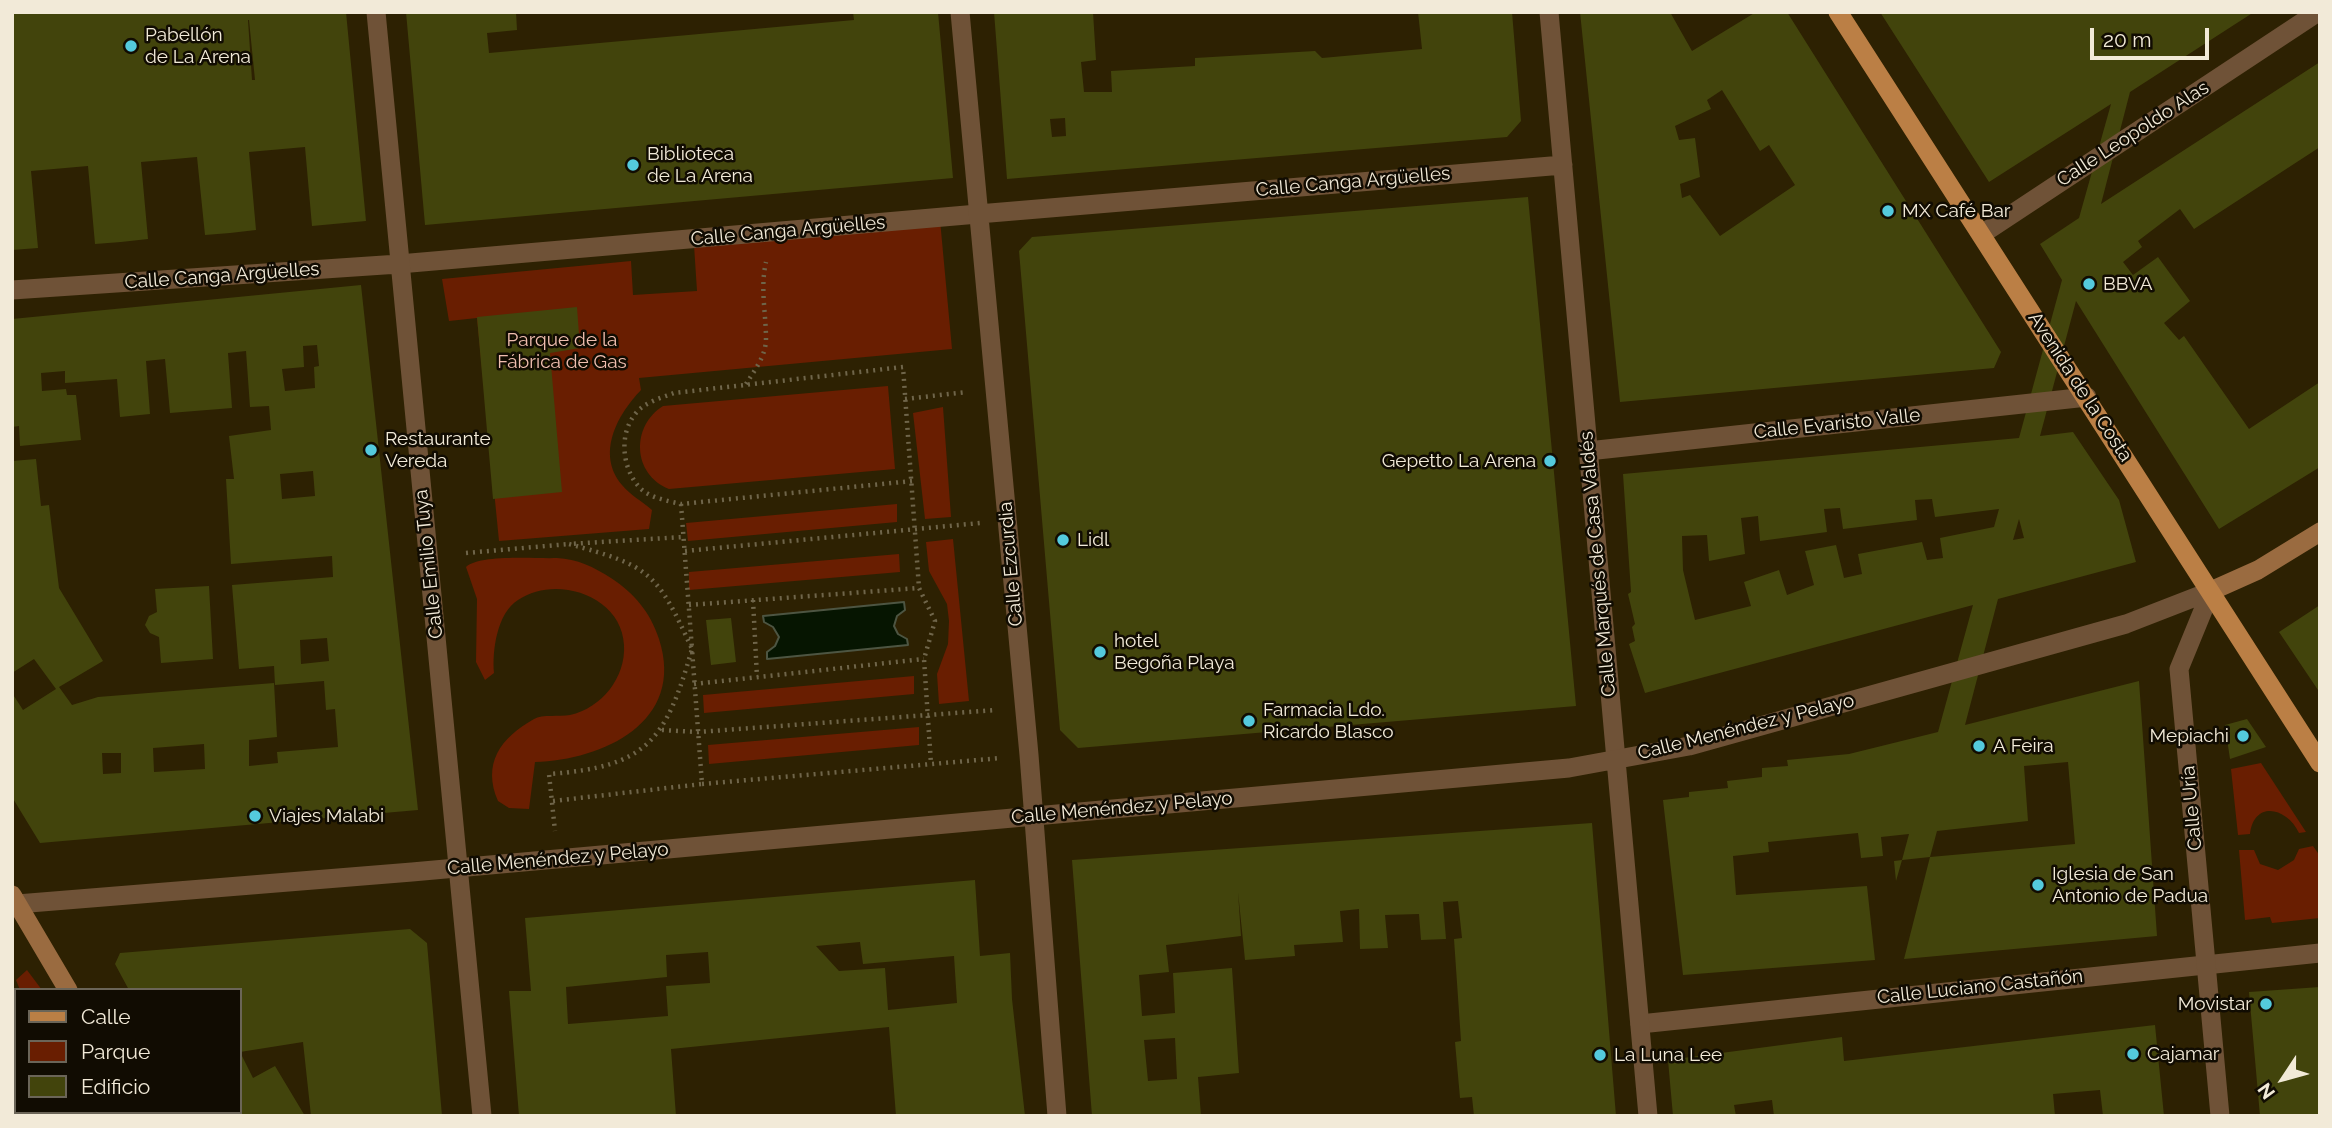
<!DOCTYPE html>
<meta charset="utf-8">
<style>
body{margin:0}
#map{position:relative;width:2332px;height:1128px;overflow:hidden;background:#2d2102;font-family:Raleway,sans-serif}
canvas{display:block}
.frame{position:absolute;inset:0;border:14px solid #f2ead8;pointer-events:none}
.legend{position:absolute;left:14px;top:988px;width:228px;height:126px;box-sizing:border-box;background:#110c02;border:2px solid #6b6558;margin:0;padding:9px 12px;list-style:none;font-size:21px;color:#f2ead8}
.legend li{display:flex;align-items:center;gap:14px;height:35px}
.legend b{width:35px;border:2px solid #6b6558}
.north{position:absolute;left:2248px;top:1044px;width:70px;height:70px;-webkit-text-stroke:5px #110c02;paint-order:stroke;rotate:234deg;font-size:19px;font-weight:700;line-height:28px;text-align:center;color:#f2ead8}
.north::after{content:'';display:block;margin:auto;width:24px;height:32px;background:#f2ead8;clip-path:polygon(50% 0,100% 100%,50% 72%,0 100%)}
.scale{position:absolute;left:2090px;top:28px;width:119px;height:32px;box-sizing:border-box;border:4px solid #f2ead8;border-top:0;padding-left:9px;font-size:21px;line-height:24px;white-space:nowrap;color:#f2ead8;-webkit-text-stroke:5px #110c02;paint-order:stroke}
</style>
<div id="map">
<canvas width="2332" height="1128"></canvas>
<div class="frame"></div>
<ul class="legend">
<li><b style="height:9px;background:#bb7f45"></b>Calle</li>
<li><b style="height:19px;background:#691e01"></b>Parque</li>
<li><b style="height:19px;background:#42440c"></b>Edificio</li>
</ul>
<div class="north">N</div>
<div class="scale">20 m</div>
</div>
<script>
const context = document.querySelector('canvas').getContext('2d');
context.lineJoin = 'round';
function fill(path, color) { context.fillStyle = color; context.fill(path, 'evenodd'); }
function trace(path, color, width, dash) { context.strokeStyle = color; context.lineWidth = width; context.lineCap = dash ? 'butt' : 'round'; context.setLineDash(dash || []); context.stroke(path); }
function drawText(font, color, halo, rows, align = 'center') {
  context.font = font + ' Raleway,sans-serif'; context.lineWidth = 5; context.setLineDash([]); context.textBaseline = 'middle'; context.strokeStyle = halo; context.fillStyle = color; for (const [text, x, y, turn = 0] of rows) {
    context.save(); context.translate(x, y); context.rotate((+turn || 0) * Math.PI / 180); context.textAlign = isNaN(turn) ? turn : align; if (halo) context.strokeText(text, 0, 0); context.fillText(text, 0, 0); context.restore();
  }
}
fill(new Path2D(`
 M 939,209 L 952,349 L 639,378 L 641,390 C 617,415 596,454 622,485 C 630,495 642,501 652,510 L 649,529 L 499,541 L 477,318 L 449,321 L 442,279 L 631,261 L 633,295 L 697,291 L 693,230 Z
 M 888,386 L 895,469 L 669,489 C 632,474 631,426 663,406 Z
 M 943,407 L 951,517 L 925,519 L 913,413 Z
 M 897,504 L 897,522 L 688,541 L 686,523 Z
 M 953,539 L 969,701 L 939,704 L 937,674 L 948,644 L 949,621 L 947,604 L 929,571 L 926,542 Z
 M 899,554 L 900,572 L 689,590 L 689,572 Z
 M 557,558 C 577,559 594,567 611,578 C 635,594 650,612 659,639 C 686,722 603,760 535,762 L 529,809 L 509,808 L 498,801 C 482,764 500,738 534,719 C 542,714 560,717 570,715 C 602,708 626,677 624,645 C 622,596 556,574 518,600 C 497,613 492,651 494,673 L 485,680 L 476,662 L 477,599 L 466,567 C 480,554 537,559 557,558 Z
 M 914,676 L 914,694 L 704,713 L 703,695 Z
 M 919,727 L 919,745 L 709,764 L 708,745 Z
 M 2261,763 L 2306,832 L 2299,833 C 2287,807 2254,800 2250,834 L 2238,835 L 2231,769 Z
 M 2313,846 L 2320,856 L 2320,918 L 2272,923 L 2270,917 L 2245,920 L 2239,850 L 2254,850 L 2260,864 L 2278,870 L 2294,860 L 2299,849 Z
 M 27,970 L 42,990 L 20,990 L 16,980 Z`), '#691e01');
const water = new Path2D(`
 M 904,602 L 905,610 L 897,616 L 894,626 L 898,634 L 907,639 L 908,645 L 767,659 L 767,652 L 775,646 L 779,637 L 773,627 L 764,622 L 763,616 Z`);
fill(water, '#061501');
trace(water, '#4d5542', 2);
fill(new Path2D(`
 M 12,12 L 346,12 L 366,221 L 312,226 L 305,147 L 249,152 L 256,230 L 230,233 L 205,235 L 197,157 L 141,162 L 148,239 L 121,242 L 95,244 L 88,166 L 31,171 L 38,248 L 12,250 ZM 248,20 L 249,20 L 255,80 L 252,80 Z
 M 406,12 L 516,12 L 517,30 L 487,33 L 489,53 L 854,20 L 853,12 L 938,12 L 953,178 L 425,225 Z
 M 994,12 L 1093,12 L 1096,60 L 1081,62 L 1084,92 L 1112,92 L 1111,71 L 1195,66 L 1195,58 L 1315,51 L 1322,58 L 1422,49 L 1418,12 L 1512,12 L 1521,121 L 1507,137 L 1007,179 ZM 1065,118 L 1066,136 L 1052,137 L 1050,119 Z
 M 1580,12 L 1670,12 L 1692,51 L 1756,12 L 1787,12 L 2001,352 L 1994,368 L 1620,402 ZM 1722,90 L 1760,151 L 1769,145 L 1795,185 L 1720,236 L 1690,195 L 1682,198 L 1680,184 L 1700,177 L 1695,138 L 1679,140 L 1675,126 L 1711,109 L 1707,100 Z
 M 1880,12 L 2254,12 L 2130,92 L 2101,204 L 2320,62 L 2320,147 L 2194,229 L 2180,209 L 2138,241 L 2142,247 L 2123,262 L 2133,275 L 2158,257 L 2190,301 L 2164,323 L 2179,340 L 2184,336 L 2249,429 L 2320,382 L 2320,467 L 2219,529 L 2076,301 L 2040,436 L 2073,432 L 2119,500 L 2136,562 L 1998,599 L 1965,725 L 2139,681 L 2157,936 L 1904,959 L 1930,857 L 2075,844 L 2068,762 L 2024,766 L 2028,821 L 1937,831 L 1930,857 L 1902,860 L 1909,834 L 1881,837 L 1883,856 L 1861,858 L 1858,833 L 1768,842 L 1769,852 L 1733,856 L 1736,895 L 1867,886 L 1875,960 L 1683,975 L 1663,800 L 1689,797 L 1689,792 L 1728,788 L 1727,781 L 1762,777 L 1762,768 L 1788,766 L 1787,760 L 1849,754 L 1938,732 L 1973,605 L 1645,693 L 1629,644 L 1635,641 L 1632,627 L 1635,624 L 1628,594 L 1631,592 L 1623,474 L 2019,438 L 2062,280 L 2040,244 L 2079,218 L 2111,104 L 1989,182 ZM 1932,499 L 1935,517 L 1999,509 L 1994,527 L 1940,538 L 1943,558 L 1927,560 L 1922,542 L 1858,554 L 1862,574 L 1844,578 L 1836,545 L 1805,551 L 1814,585 L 1787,595 L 1779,570 L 1744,582 L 1751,606 L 1695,620 L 1683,570 L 1682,536 L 1707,535 L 1709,561 L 1745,554 L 1741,518 L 1758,516 L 1760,541 L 1827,532 L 1824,509 L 1840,508 L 1843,529 L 1917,520 L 1915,500 ZM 2019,519 L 2024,538 L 2013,540 Z
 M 1528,197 L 1576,706 L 1078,748 L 1060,730 L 1019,251 L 1032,237 Z
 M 361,285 L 418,810 L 40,843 L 12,797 L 12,693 L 23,710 L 56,689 L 34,659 L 12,673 L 12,461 L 36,459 L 41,506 L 49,505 L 59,588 L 103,661 L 59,687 L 72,705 L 98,697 L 274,683 L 277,737 L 249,740 L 249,766 L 278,763 L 277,752 L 338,747 L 335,709 L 326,710 L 324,681 L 275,685 L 274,666 L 239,669 L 232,585 L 333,577 L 332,556 L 231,564 L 226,479 L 234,479 L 229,436 L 271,430 L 269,406 L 250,407 L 246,351 L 228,353 L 232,408 L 170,413 L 165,359 L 146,361 L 150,414 L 120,417 L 117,379 L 65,383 L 65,371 L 41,373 L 42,391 L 66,389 L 67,395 L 76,395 L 81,440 L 20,446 L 19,426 L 12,427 L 12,319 ZM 317,345 L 319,366 L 314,367 L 315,388 L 285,391 L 282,369 L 304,367 L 303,346 ZM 313,471 L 315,496 L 282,499 L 280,474 ZM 327,638 L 329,661 L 301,664 L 300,640 ZM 204,744 L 205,769 L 154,772 L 153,748 ZM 102,753 L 121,753 L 121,773 L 103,774 Z
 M 577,307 L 580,348 L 550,353 L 562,492 L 493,499 L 477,317 Z
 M 209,586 L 213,659 L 161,663 L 159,637 L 150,633 L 145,625 L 149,616 L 157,612 L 155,589 Z
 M 2320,605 L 2320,693 L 2279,632 Z
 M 731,618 L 736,662 L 711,665 L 706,620 Z
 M 2247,719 L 2266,747 L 2230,759 L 2225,725 Z
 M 1592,823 L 1616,1116 L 1474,1116 L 1472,1097 L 1460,1098 L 1455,1042 L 1461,1041 L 1454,939 L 1462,938 L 1458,901 L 1443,902 L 1446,939 L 1421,940 L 1419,914 L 1385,915 L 1388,948 L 1360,949 L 1359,909 L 1340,911 L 1343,942 L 1294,945 L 1295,956 L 1245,960 L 1238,892 L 1241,936 L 1166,945 L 1169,972 L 1139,975 L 1142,1016 L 1175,1013 L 1173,973 L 1232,968 L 1239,1073 L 1198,1077 L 1201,1116 L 1092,1116 L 1072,860 ZM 1175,1038 L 1177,1079 L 1148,1081 L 1144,1040 Z
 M 1902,860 L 1896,881 L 1894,861 Z
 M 975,880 L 980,956 L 1010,953 L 1012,999 L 1025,1116 L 896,1116 L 889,1027 L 671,1049 L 676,1116 L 519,1116 L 509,991 L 531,991 L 525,918 ZM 860,942 L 863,964 L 954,956 L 957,1003 L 888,1010 L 885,968 L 839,971 L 816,946 ZM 708,952 L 710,983 L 666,986 L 668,1016 L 568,1024 L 566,987 L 667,977 L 666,955 Z
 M 410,929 L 427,943 L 442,1116 L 311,1116 L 303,1042 L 240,1052 L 253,1078 L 275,1066 L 305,1116 L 202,1116 L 200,1112 L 240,1112 L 240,990 L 129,990 L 115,964 L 120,953 Z
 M 2320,987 L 2320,1116 L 2260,1116 L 2249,992 Z
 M 2155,1025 L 2164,1116 L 2103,1116 L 2100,1090 L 2053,1094 L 2055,1116 L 1774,1116 L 1772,1100 L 1734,1105 L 1736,1116 L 1673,1116 L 1668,1060 L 1842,1037 L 1844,1061 Z`), '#42440c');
trace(new Path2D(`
 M 746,384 C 754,371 766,356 766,339 C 766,313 760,288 766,262
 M 905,399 L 967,392
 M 912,481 L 681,504 C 668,501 651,498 641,489 C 622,470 618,434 636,413 C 645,402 661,398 674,393 L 903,367 L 919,588
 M 681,504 L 692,649 C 657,572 650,566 569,544 L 683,537
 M 685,551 L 980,523
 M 466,553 L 569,544
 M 753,600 L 757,677
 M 689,605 L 919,588 L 935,621 L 924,659 L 931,764
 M 694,684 L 924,659
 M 662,730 L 698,732 L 996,710
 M 702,784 L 1001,758
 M 553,801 L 702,784 L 692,649 C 666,740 648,767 549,774 L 555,831
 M 12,1053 L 16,1053`), '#6f654a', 4.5, [2, 5]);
trace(new Path2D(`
 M 399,264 L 978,214`), '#6f5237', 19);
trace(new Path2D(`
 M 376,12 L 482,1116
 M 960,12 L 1029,755 L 1057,1116
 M 1549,12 L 1616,760
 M 978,214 L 1563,165
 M 1982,234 L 2318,12
 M 12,290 L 399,264
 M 1588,451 L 2087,397
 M 1640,1024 L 2320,953`), '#6f5237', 19);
trace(new Path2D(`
 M 2211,591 L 2179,669 L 2220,1116
 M 1616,760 L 1648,1116
 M 12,907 L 17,904 L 412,872 L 1569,768 L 1689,746 L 2126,624 L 2211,591`), '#6f5237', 19);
trace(new Path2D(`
 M 2211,591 L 2258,570 L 2320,532
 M 12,895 L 68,990
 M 12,1011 L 16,1017
 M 71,1112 L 73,1116
 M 141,1112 L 143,1116`), '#9a6b40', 19);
trace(new Path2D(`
 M 1838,12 L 2320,763`), '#bb7f45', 19);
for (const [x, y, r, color] of [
 [131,46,7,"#54cadd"],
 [633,165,7,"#54cadd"],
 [1888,211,7,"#54cadd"],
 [2089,284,7,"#54cadd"],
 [371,450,7,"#54cadd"],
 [1550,461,7,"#54cadd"],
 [1063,540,7,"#54cadd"],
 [1100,652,7,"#54cadd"],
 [1249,721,7,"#54cadd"],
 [2243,736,7,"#54cadd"],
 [1979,746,7,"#54cadd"],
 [255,816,7,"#54cadd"],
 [2038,885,7,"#54cadd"],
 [2266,1004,7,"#54cadd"],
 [2133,1054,7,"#54cadd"],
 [1600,1055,7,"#54cadd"]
]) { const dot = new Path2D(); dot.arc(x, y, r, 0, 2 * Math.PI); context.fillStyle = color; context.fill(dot); trace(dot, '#110c02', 2.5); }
drawText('19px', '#f2ead8', '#110c02', [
 ["Pabellón",145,35],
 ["de La Arena",145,57],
 ["Biblioteca",647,154],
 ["de La Arena",647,176],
 ["MX Café Bar",1902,211],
 ["BBVA",2103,284],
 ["Restaurante",385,439],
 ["Vereda",385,461],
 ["Gepetto La Arena",1536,461,"right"],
 ["Lidl",1077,540],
 ["hotel",1114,641],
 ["Begoña Playa",1114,663],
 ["Farmacia Ldo.",1263,710],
 ["Ricardo Blasco",1263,732],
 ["Mepiachi",2229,736,"right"],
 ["A Feira",1993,746],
 ["Viajes Malabi",269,816],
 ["Iglesia de San",2052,874],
 ["Antonio de Padua",2052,896],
 ["Movistar",2252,1004,"right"],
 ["Cajamar",2147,1054],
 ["La Luna Lee",1614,1055]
], 'left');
drawText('19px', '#f2ead8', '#110c02', [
 ["Calle Leopoldo Alas",2133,134,-33],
 ["Calle Canga Argüelles",1353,182,-5],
 ["Calle Canga Argüelles",788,231,-5],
 ["Calle Canga Argüelles",222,276,-4],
 ["Avenida de la Costa",2080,387,57],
 ["Calle Evaristo Valle",1837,424,-6],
 ["Calle Emilio Tuya",429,564,-96],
 ["Calle Ezcurdia",1011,564,-95],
 ["Calle Marqués de Casa Valdés",1598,564,-95],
 ["Calle Menéndez y Pelayo",1746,727,-14],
 ["Calle Menéndez y Pelayo",1122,808,-5],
 ["Calle Uría",2192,808,-95],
 ["Calle Menéndez y Pelayo",558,859,-5],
 ["Calle Luciano Castañón",1980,987,-6]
]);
drawText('19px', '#f0beaf', '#110c02', [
 ["Parque de la",562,340],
 ["Fábrica de Gas",562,362]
]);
</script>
